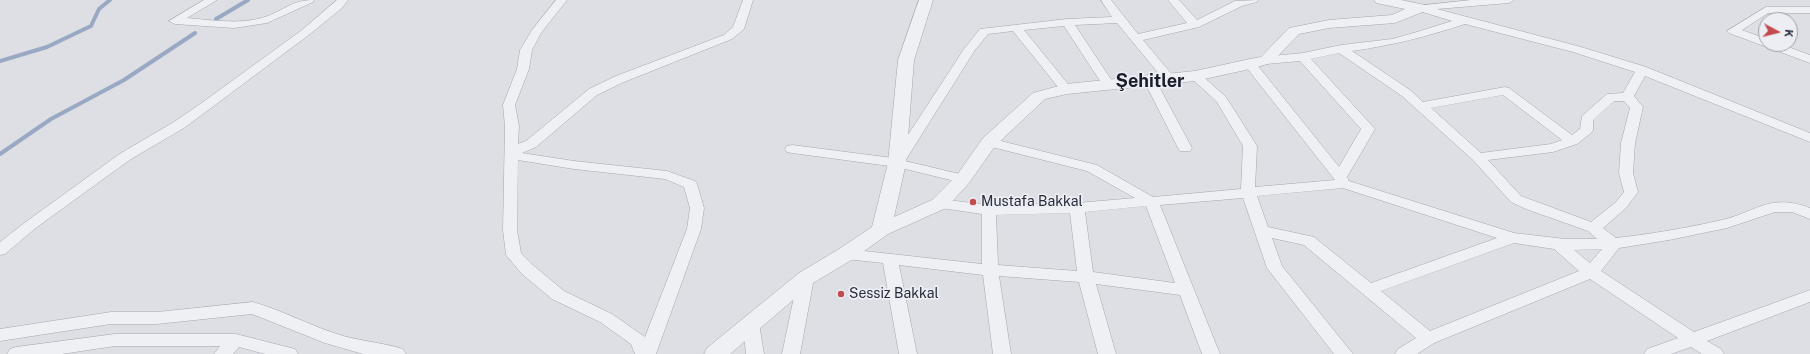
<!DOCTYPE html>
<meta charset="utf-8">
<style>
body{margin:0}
#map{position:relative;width:1810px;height:354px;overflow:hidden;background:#dddfe5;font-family:"Public Sans",sans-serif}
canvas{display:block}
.north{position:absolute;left:1758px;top:12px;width:40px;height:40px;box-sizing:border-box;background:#eceef3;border:1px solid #9ea0a9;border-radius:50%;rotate:97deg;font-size:11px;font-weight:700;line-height:16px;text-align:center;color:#282c3b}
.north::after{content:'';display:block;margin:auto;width:14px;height:18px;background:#c24b4f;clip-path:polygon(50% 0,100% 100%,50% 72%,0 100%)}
</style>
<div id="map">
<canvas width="1810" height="354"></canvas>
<div class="north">K</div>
</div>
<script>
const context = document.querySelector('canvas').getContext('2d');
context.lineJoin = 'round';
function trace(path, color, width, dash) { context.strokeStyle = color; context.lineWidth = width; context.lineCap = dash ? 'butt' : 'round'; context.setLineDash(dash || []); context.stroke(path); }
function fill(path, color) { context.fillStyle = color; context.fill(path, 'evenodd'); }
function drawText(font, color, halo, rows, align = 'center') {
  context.font = font + ' "Public Sans",sans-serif'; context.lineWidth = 3.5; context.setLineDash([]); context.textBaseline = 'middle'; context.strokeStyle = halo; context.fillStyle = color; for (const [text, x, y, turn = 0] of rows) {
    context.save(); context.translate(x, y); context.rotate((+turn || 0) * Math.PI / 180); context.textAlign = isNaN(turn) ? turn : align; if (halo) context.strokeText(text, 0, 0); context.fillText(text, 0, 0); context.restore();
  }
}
trace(new Path2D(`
 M 216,19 L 248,0
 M 0,61 L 47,47 L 91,26 L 99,9 L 110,0
 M 0,154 L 51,119 L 124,80 L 195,33`), '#9aa9c3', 4);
const minor = new Path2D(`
 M 204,0 L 217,0 L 187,18 C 212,20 241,25 265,17 C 285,10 291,0 314,0 L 313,2 L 267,23 L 234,28 L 175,24 L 169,21 Z
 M 337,0 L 348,0 L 342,8 L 310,34 L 211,108 L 184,128 L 131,159 L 37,227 L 5,254 L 0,255 L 0,242 L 27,221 L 121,153 L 174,122 L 203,102 L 302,30 Z
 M 556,0 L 567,0 L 541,33 L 532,50 L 529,69 L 515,105 L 519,126 L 518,144 L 526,141 L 589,89 L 616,76 L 724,35 L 733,27 L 743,0 L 753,0 L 744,29 L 732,39 L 624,82 L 597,95 L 536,147 L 522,153 L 574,161 L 667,171 L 695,181 L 697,184 L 704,208 L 701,229 L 656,354 L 635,354 L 631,344 L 600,322 L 552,299 L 522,274 L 506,255 L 503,230 L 505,126 L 503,105 L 517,69 L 520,50 L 532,30 ZM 518,160 L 574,169 L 665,179 L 684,187 L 690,208 L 687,229 L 645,337 L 612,314 L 564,291 L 534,266 L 521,253 L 517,230 Z
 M 1101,0 L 1111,0 L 1138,34 L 1187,23 L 1168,0 L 1179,0 L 1197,20 L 1235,1 L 1258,0 L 1257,2 L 1242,6 L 1199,27 L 1143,40 L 1174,77 L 1172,80 L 1164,80 L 1117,23 L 1075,25 L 1114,84 L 1112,87 L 1104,87 L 1064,26 L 1024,30 L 1072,89 L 1070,92 L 1062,92 L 1013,31 L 988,34 L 975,50 L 905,161 L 968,176 L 970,179 L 968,182 L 963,183 L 897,167 L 792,153 L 787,152 L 785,149 L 787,146 L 792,145 L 893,158 L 964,49 L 980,29 L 1067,19 L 1112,17 Z
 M 1471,0 L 1514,0 L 1509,3 L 1437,9 L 1581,47 L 1646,67 L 1810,133 L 1810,142 L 1645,76 L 1634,96 L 1643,107 L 1635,143 L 1633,173 L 1638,192 L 1626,208 L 1603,228 L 1616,238 C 1651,234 1687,228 1722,220 C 1758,211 1770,193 1810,208 L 1810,219 L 1792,212 L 1775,212 L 1727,228 L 1669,240 L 1619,248 L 1601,271 L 1694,332 L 1810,290 L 1810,302 L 1707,341 L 1721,349 L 1724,354 L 1702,354 L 1691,347 L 1671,354 L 1644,354 L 1647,349 L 1678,338 L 1590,279 L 1434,343 L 1417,354 L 1395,354 L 1398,349 L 1416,338 L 1304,245 L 1272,238 L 1282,266 L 1353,354 L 1334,354 L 1267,268 L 1243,198 L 1160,205 L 1220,354 L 1202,354 L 1180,295 L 1096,284 L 1116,354 L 1098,354 L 1079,282 L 999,276 L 1011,354 L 993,354 L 983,275 L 899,265 L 917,354 L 899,354 L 883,263 L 846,259 L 841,258 L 838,254 L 841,250 L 846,249 L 982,264 L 982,214 L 934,207 L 932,204 L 934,201 L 939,199 L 989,205 L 1077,203 L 1135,198 L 1087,171 L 984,145 L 982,142 L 984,139 L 989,138 L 1097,165 L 1153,197 L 1241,189 L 1243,146 L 1217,102 L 1189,76 L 1191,73 L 1199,73 L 1226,97 L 1257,146 L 1255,187 L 1335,180 L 1246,67 L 1244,64 L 1246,61 L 1254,61 L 1339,167 L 1361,129 L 1300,61 L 1266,64 L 1262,63 L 1260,60 L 1262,57 L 1303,53 L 1341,45 L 1392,39 L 1417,32 L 1452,21 L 1416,10 L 1415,8 L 1416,6 ZM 1465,24 L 1573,52 L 1635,72 L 1623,93 L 1607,94 L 1582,116 L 1580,129 L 1572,135 L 1509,88 L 1505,87 L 1423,102 L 1410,90 L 1352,51 C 1394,45 1425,37 1465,24 ZM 1339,53 L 1402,96 L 1473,160 L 1511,202 L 1526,209 L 1588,231 L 1597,239 L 1565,239 L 1514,233 L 1349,181 L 1347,177 L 1375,129 L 1311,59 ZM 1503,95 L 1562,140 L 1551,144 L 1481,153 L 1431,108 ZM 1614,101 L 1624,101 L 1630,108 L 1621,143 L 1619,173 L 1624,192 L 1616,202 L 1591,222 L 1521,196 L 1488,160 L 1553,152 L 1577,144 L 1591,133 L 1593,130 L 1593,120 ZM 1343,188 L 1497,238 L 1371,283 L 1314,237 L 1268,227 L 1257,196 ZM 1146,206 L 1175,283 L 1093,272 L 1085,212 ZM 1070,213 L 1077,271 L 998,265 L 996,215 ZM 1514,243 L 1554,249 L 1579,271 L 1430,331 L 1381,291 ZM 1602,249 L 1590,263 L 1574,250 Z
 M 1766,7 L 1810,7 L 1810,13 L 1768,13 L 1742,30 L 1766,39 L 1766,44 L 1780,44 L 1810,55 L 1810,63 L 1729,33 L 1727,31 Z
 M 1149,75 L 1153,76 L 1155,79 L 1192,148 L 1190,151 L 1180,151 L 1178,148 L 1143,79 L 1145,76 Z
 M 806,272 L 812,274 L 814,278 L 800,354 L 782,354 L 798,278 L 800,274 Z
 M 253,302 C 281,310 307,324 334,333 C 356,341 381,342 403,349 L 406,354 L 363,354 L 325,343 L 252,314 L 157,324 L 111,324 L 0,341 L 0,329 L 111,312 L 157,312 Z
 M 751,318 L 757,320 L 759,324 L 764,354 L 746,354 L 743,324 L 745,320 Z
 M 115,334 L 236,334 L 295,349 L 298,354 L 265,354 L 239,347 L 233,354 L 214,354 L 220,346 L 115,346 L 62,354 L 7,354 L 10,349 L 16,347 Z`);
const tertiary = new Path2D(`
 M 919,0 L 933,0 L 914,60 L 906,163 L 894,217 L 932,200 L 957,175 L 983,138 L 1033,93 L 1066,84 L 1195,71 L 1250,59 L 1261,57 L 1289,28 L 1329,20 L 1392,15 L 1405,9 L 1376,3 L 1374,0 L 1401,0 L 1425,5 L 1427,8 L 1425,11 L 1395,23 L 1329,28 L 1299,34 L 1271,63 L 1250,69 L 1195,81 L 1067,94 L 1045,99 L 995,146 L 969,183 L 946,208 L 888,234 L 853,259 L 813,283 L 730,354 L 704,354 L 707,348 L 799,273 L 839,249 L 872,227 L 888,163 L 898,60 Z`);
trace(minor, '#a3a6af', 1);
trace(tertiary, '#a3a6af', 1);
fill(minor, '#eff0f4');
fill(tertiary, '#eff0f4');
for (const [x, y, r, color] of [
 [973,202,4,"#c24b4f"],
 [841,294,4,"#c24b4f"]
]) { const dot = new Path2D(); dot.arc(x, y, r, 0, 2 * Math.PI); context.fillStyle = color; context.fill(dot); trace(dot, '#eceef3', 1.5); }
drawText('14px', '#282c3b', '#eceef3', [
 ["Mustafa Bakkal",981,202],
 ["Sessiz Bakkal",849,294]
], 'left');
drawText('bold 18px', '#1a1e2b', '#eceef3', [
 ["Şehitler",1150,81]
]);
</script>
